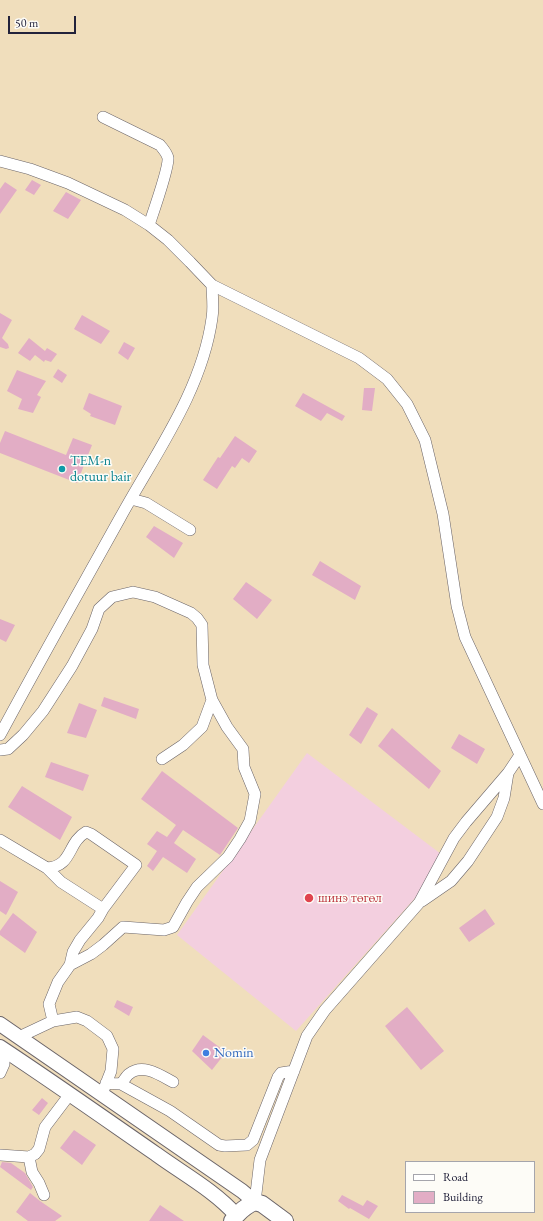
<!DOCTYPE html>
<meta charset="utf-8">
<style>
body{margin:0}
#map{position:relative;width:543px;height:1221px;overflow:hidden;background:#f0debc;font-family:"EB Garamond",serif}
canvas{display:block}
.legend{position:absolute;left:405px;top:1161px;width:130px;height:52px;box-sizing:border-box;background:#fdfcf7;border:1px solid #a5a5ac;margin:0;padding:5px 7px;list-style:none;font-size:12px;color:#22223b}
.legend li{display:flex;align-items:center;gap:8px;height:20px}
.legend b{width:20px;border:1px solid #a5a5ac}
.scale{position:absolute;left:8px;top:16px;width:68px;height:18px;box-sizing:border-box;border:2px solid #22223b;border-top:0;padding-left:5px;font-size:12px;line-height:14px;white-space:nowrap;color:#22223b;-webkit-text-stroke:3px #fdfcf7;paint-order:stroke}
</style>
<div id="map">
<canvas width="543" height="1221"></canvas>
<ul class="legend">
<li><b style="height:5px;background:#fff"></b>Road</li>
<li><b style="height:11px;background:#e2adc5"></b>Building</li>
</ul>
<div class="scale">50 m</div>
</div>
<script>
const context = document.querySelector('canvas').getContext('2d');
context.lineJoin = 'round';
function fill(path, color) { context.fillStyle = color; context.fill(path, 'evenodd'); }
function trace(path, color, width, dash) { context.strokeStyle = color; context.lineWidth = width; context.lineCap = dash ? 'butt' : 'round'; context.setLineDash(dash || []); context.stroke(path); }
function drawText(font, color, halo, rows, align = 'center') {
  context.font = font + ' "EB Garamond",serif'; context.lineWidth = 3; context.setLineDash([]); context.textBaseline = 'middle'; context.strokeStyle = halo; context.fillStyle = color; for (const [text, x, y, turn = 0] of rows) {
    context.save(); context.translate(x, y); context.rotate((+turn || 0) * Math.PI / 180); context.textAlign = isNaN(turn) ? turn : align; if (halo) context.strokeText(text, 0, 0); context.fillText(text, 0, 0); context.restore();
  }
}
fill(new Path2D(`
 M 307,753 L 449,860 L 296,1031 L 177,935 Z`), '#f3cfdf');
fill(new Path2D(`
 M 32,180 L 41,185 L 34,195 L 25,190 Z
 M 5,182 L 17,190 L 0,214 L 0,189 Z
 M 66,192 L 81,200 L 68,219 L 53,211 Z
 M 0,313 L 12,320 L 2,338 L 8,344 L 9,348 L 6,349 L 0,347 Z
 M 82,315 L 110,331 L 101,344 L 74,329 Z
 M 29,338 L 45,351 L 47,348 L 57,354 L 51,362 L 45,360 L 44,362 L 35,355 L 30,361 L 18,353 Z
 M 124,342 L 135,348 L 128,360 L 118,353 Z
 M 58,369 L 67,375 L 62,383 L 53,377 Z
 M 17,370 L 46,381 L 37,395 L 41,397 L 33,413 L 18,409 L 22,399 L 7,391 Z
 M 364,388 L 375,388 L 372,411 L 362,410 Z
 M 89,393 L 122,406 L 115,425 L 90,416 L 91,414 L 83,409 Z
 M 303,393 L 345,416 L 342,421 L 327,413 L 321,421 L 295,406 Z
 M 5,431 L 66,455 L 73,438 L 92,445 L 77,483 L 0,453 L 0,443 Z
 M 235,436 L 257,451 L 249,463 L 242,458 L 235,468 L 232,466 L 217,489 L 203,480 L 218,457 L 220,458 Z
 M 154,526 L 183,543 L 174,558 L 146,537 Z
 M 320,561 L 361,586 L 355,600 L 312,575 Z
 M 246,582 L 272,600 L 257,619 L 233,599 Z
 M 0,619 L 15,625 L 6,642 L 0,639 Z
 M 104,697 L 139,709 L 136,719 L 101,706 Z
 M 79,703 L 97,710 L 86,738 L 67,733 Z
 M 367,707 L 378,714 L 361,744 L 349,735 Z
 M 392,728 L 441,771 L 429,789 L 378,746 Z
 M 459,734 L 485,749 L 477,764 L 451,748 Z
 M 51,762 L 89,775 L 83,791 L 45,777 Z
 M 162,771 L 238,828 L 220,855 L 183,830 L 174,843 L 196,859 L 187,873 L 163,857 L 153,871 L 147,866 L 157,851 L 147,844 L 157,831 L 167,837 L 176,825 L 141,799 Z
 M 22,786 L 72,817 L 60,840 L 8,807 Z
 M 0,881 L 18,892 L 6,915 L 0,911 Z
 M 485,909 L 495,924 L 469,942 L 459,928 Z
 M 13,913 L 37,932 L 25,953 L 0,935 L 0,931 Z
 M 117,1000 L 133,1007 L 129,1016 L 114,1007 Z
 M 407,1007 L 444,1051 L 421,1070 L 385,1026 Z
 M 203,1035 L 226,1052 L 212,1070 L 192,1051 Z
 M 42,1098 L 48,1103 L 39,1115 L 32,1110 Z
 M 74,1130 L 96,1145 L 82,1165 L 60,1148 Z
 M 2,1162 L 11,1163 L 25,1173 L 33,1187 L 31,1190 L 0,1167 Z
 M 30,1193 L 40,1201 L 62,1216 L 55,1221 L 28,1221 L 16,1212 Z
 M 342,1195 L 363,1206 L 367,1200 L 378,1206 L 369,1219 L 350,1208 L 349,1209 L 338,1201 Z
 M 160,1205 L 184,1221 L 149,1221 Z`), '#e2adc5');
const minor = new Path2D(`
 M 103,117 L 160,145 C 163,149 167,153 168,158 C 169,168 153,213 149,225
 M 0,161 L 30,169 L 68,183 L 125,210 L 149,225 L 168,240 L 190,262 L 212,285 L 359,358 L 387,379 L 407,404 L 425,440 L 443,514 L 457,606 L 465,637 L 543,804
 M 131,499 L 146,503 L 190,530
 M 0,735 C 39,662 80,590 120,518 C 155,454 202,391 212,318 C 214,307 212,295 212,285
 M 0,750 L 8,749 L 23,735 L 43,711 L 72,666 L 92,629 L 99,609 L 112,597 L 133,592 L 155,597 L 191,613 L 197,618 L 202,625 L 203,665 L 212,700 L 227,727 L 243,749 L 244,767 L 255,794 L 250,821 L 240,839 L 228,857 L 197,887 L 187,902 L 173,927 L 164,930 L 123,927 L 103,945 L 91,954 L 70,965 L 58,982 L 49,1004 L 53,1021
 M 162,759 L 183,745 L 202,727 L 212,700
 M 0,840 L 47,868 C 73,866 67,843 86,832 L 91,834 L 136,865 L 103,909 L 98,918 L 80,940 L 73,952 L 70,965
 M 47,868 L 61,882 L 103,909
 M 422,901 L 451,881 L 468,861 L 497,817 L 504,798 L 508,773
 M 19,1037 L 53,1021 L 77,1017 L 87,1021 L 107,1036 L 113,1049 L 111,1071 L 104,1089
 M 0,1073 L 4,1064 L 4,1050
 M 106,1083 L 121,1084 L 170,1111 L 219,1145 L 225,1146 L 247,1145 L 253,1140 L 278,1077 L 281,1073 L 294,1071
 M 121,1084 C 124,1081 126,1076 129,1074 C 143,1063 160,1075 173,1082
 M 0,1155 L 29,1157 L 35,1154 L 39,1149 L 45,1127 L 70,1094
 M 29,1157 L 32,1172 L 39,1183 L 44,1195
 M 255,1202 L 260,1160 L 307,1036 L 325,1010 L 419,903 L 454,838 L 466,822 L 508,773 L 520,755`);
const major = new Path2D(`
 M 0,1024 L 242,1191 L 255,1202
 M 0,1047 C 53,1082 104,1118 156,1154 C 182,1173 215,1191 236,1215`);
const highway = new Path2D(`
 M 232,1221 C 238,1213 245,1206 255,1202 L 262,1204 L 285,1221`);
trace(minor, '#6a6468', 12);
trace(major, '#6a6468', 16);
trace(highway, '#6a6468', 18);
trace(minor, '#fff', 11);
trace(major, '#fff', 14);
trace(highway, '#fff', 16);
for (const [x, y, r, color] of [
 [62,469,4,"#0f9aa8"],
 [309,898,5,"#e0444e"],
 [206,1053,4,"#3f7fe0"]
]) { const dot = new Path2D(); dot.arc(x, y, r, 0, 2 * Math.PI); context.fillStyle = color; context.fill(dot); trace(dot, '#fdfcf7', 1.5); }
drawText('14px', '#0d838f', '#fdfcf7', [
 ["TEM-n",70,461],
 ["dotuur bair",70,477]
], 'left');
drawText('14px', '#be3a42', '#fdfcf7', [
 ["шинэ төгөл",318,898]
], 'left');
drawText('14px', '#366cbe', '#fdfcf7', [
 ["Nomin",214,1053]
], 'left');
</script>
